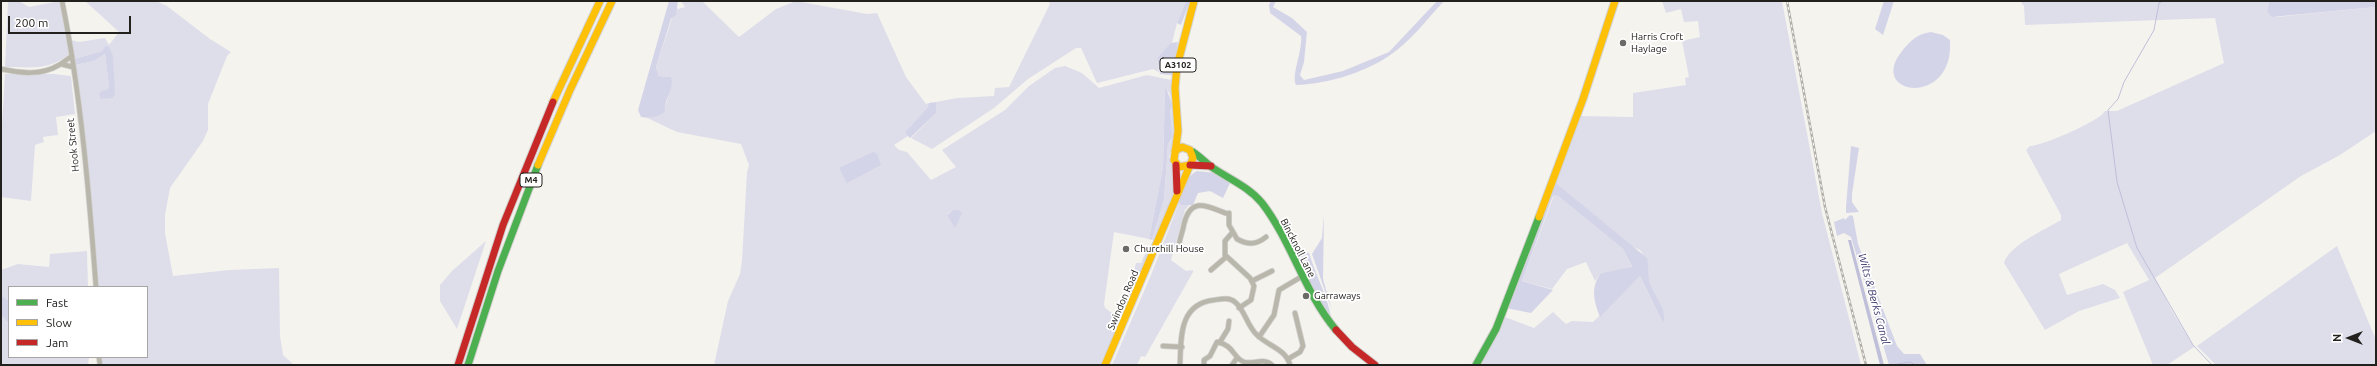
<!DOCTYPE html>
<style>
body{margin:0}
#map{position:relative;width:2377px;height:366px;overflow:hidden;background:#f5f3ee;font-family:Ubuntu,sans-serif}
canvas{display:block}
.frame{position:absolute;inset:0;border:2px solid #22211e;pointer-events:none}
.legend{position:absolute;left:8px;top:286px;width:140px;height:72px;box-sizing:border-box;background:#fff;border:1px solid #a7a6a5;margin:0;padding:5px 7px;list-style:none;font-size:12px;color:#22211e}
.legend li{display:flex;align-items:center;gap:8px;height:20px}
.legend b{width:20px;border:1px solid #a7a6a5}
.north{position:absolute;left:2329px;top:318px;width:40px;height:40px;-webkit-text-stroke:3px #fff;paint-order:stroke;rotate:270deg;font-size:11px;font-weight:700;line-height:16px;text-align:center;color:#22211e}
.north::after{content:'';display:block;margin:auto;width:14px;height:18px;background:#22211e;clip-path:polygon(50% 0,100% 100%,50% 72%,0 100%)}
.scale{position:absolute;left:8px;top:16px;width:123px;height:18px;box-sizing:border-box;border:2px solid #22211e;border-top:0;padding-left:5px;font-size:12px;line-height:14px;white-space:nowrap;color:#22211e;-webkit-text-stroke:3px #fff;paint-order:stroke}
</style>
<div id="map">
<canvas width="2377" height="366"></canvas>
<div class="frame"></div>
<ul class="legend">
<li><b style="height:5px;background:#4caf50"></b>Fast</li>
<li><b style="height:5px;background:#ffc107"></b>Slow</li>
<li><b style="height:5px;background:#c62828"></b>Jam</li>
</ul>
<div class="north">N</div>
<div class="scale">200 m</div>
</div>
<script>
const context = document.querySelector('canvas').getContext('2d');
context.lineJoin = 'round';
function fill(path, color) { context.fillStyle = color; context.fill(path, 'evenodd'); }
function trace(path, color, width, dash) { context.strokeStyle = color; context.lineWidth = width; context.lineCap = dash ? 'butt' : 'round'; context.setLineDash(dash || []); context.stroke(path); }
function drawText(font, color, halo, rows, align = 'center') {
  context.font = font + ' Ubuntu,sans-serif'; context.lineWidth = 3.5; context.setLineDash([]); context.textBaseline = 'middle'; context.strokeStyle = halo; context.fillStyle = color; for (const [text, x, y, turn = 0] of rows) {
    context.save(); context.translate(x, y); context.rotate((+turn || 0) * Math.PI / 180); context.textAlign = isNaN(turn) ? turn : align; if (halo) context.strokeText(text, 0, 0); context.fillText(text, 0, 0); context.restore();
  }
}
fill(new Path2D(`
 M 8,1 L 19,1 L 29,7 L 60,1 L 69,54 C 49,71 30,67 5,67 Z
 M 85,1 L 156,1 L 167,6 L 210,39 L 231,52 L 227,56 L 208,104 L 208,130 L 203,141 L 170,188 L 165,215 L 165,233 L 173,276 L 229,270 L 279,268 L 280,336 L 283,355 L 294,365 L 102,365 L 101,357 L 147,357 L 147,287 L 98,287 L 93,219 L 75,65 L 94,61 L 105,54 L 109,87 L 107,91 L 113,98 L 105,46 L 102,51 L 74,59 L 71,40 L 79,42 L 105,38 L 109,45 L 119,32 Z
 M 681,1 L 702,1 L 739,37 L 776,9 L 796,1 L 867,14 L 877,13 L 906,77 L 926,104 L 929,103 L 927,108 L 906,131 L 908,136 L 894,145 L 899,150 L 907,152 L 931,180 L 956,167 L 942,150 L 1005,110 L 1029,86 L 1055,68 L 1065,66 L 1082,73 L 1099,88 L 1147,75 L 1172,80 L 1175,137 L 1169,157 L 1175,175 L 1174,193 L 1155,241 L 1152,240 L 1164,200 L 1168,144 L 1173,138 L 1170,111 L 1172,100 L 1167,89 L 1165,88 L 1163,167 L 1149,239 L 1114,232 L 1104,304 L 1105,308 L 1115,315 L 1116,313 L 1120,314 L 1129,291 L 1136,263 L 1141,263 L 1148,247 L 1150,254 L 1100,365 L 714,365 L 728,301 L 740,274 L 742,261 L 747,172 L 749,165 L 741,144 L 677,132 L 647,118 C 668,116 669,95 671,77 L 659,76 L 656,67 L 676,6 L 678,9 L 685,7 ZM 953,210 L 961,213 L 955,227 L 947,214 Z
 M 1048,1 L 1186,1 L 1177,23 L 1172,43 L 1157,58 L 1159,72 L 1153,69 L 1097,83 L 1081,48 L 1076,48 L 1028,79 L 994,108 L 932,149 L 911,138 L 936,113 L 936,102 L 957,98 L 994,96 L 995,88 L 1009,87 L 1050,4 Z
 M 1662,1 L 1782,1 L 1822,213 L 1861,365 L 1480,365 L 1505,317 L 1534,328 L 1553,312 L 1566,324 L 1572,321 L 1593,322 L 1640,276 L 1663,323 L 1647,277 L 1648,262 L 1640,250 L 1631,246 L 1556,183 L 1581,116 L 1633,117 L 1633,93 L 1686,85 L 1685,78 L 1689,77 L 1682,41 L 1700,37 L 1698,21 L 1684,22 L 1681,9 L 1666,13 Z
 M 2020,1 L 2269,1 L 2267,11 L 2277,17 L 2376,7 L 2376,131 L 2340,155 L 2301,176 L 2155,278 L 2172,311 L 2194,347 L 2167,365 L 2153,365 L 2123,292 L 2149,280 L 2127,243 L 2059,274 L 2067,295 L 2103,284 L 2115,290 L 2120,298 L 2079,311 L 2045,330 L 2004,263 C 2008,246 2046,229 2061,220 L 2061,215 L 2026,150 L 2030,146 C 2042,146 2100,121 2105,111 L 2117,111 L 2224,63 L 2215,18 L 2025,25 L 2024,6 Z
 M 5,74 L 54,74 L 71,76 L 75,114 L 56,117 L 58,135 L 43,137 L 44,142 L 35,145 L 31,201 L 1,197 L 1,142 Z
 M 1554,195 L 1558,196 L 1623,249 L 1632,268 L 1601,273 L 1595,281 L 1586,262 L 1567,269 L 1552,289 L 1522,281 Z
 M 1179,203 L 1189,205 L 1185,210 L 1171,260 L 1186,271 L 1193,270 L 1193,272 L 1145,357 L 1141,356 L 1137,365 L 1112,365 L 1151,275 Z
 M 486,241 L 457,329 L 440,301 L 440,285 L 452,271 Z
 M 2337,246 L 2376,340 L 2376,365 L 2216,365 L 2197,346 Z
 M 87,251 L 88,287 L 9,287 L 9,301 L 1,295 L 1,270 L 18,264 L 49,267 L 50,254 Z
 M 1,315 L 9,324 L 9,357 L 89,357 L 88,365 L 1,365 Z`), '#dedeeb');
fill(new Path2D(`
 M 669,1 L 678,1 L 676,15 L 671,19 L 656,67 L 659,76 L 671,77 C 675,89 663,101 665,112 C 658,117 650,119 641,117 L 638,110 Z
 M 1186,1 L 1190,1 L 1181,25 L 1177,23 Z
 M 1271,1 L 1276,1 L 1273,7 L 1292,18 L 1307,32 L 1304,62 L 1300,75 L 1304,80 L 1343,71 L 1389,52 L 1437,1 L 1444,1 C 1429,17 1414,37 1397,50 C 1371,71 1329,84 1296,85 C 1291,75 1303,50 1301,36 L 1270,13 L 1269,5 Z
 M 1884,1 L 1894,1 L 1883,35 L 1875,29 Z
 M 2269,1 L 2376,1 L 2376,7 L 2272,17 L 2267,11 Z
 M 1931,32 L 1943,35 L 1950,40 C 1955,108 1866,96 1902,51 C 1911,40 1917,34 1931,32 Z
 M 1178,42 L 1172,75 L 1160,74 L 1157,58 L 1171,43 Z
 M 105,46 L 109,47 L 113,56 L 115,93 L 113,98 L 101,99 L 99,94 L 101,91 L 107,90 L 109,87 L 105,54 L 94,61 L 75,65 L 74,59 L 102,51 Z
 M 1165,88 L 1167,89 C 1168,97 1175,103 1170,111 L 1173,137 L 1168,144 L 1164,200 L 1152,240 L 1149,239 L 1163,167 Z
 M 936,102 L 936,113 L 910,138 L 906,134 L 906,131 L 927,108 L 929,103 Z
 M 1851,146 L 1859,148 L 1852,194 L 1852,202 L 1859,212 L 1846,213 L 1846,207 Z
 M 873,152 L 877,154 L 881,165 L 847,183 L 839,168 Z
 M 1197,171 L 1216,173 L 1231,181 L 1223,198 L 1210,191 L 1198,193 L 1193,205 L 1181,205 L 1179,203 C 1178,192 1187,176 1197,171 Z
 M 1556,183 L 1647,258 C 1650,268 1646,276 1651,286 C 1655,296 1668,312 1663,323 L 1640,276 L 1600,317 C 1594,301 1590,288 1601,273 L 1632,267 L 1623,249 L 1558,196 L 1554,195 L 1552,198 L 1522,281 L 1553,290 L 1531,313 L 1506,308 Z
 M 953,210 L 959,210 L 962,213 L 955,228 L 947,215 Z
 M 1324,215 L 1323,279 L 1332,311 L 1312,254 L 1322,238 Z
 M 1850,215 L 1853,216 L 1858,244 L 1897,346 L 1904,354 L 1920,354 L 1927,365 L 1889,365 L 1851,237 L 1844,233 L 1837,236 L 1834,222 L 1844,218 L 1845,220 Z
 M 1296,250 L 1309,253 C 1315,273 1329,300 1331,318 L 1319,303 L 1294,256 Z
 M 1,295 L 9,301 L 9,324 L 1,315 Z`), '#d4d4e8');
fill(new Path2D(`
 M 1848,240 L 1851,240 L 1884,365 L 1880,365 Z`), '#bfbfda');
trace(new Path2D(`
 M 2163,1 L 2159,3 L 2154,30 L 2124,82 L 2118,99 L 2108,110 L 2117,182 L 2137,248 L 2193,345 L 2212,365
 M 1892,365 L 1910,362 L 1915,365`), '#bfbfda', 1);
const street = new Path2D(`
 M 62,1 C 81,95 89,192 96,287
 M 61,64 L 73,67
 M 1,69 C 20,73 41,76 59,65 C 63,63 67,59 72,56
 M 1229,213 L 1229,225 L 1237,239 C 1248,245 1256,245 1266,237
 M 1232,233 L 1225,241 L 1225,255 L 1250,278 L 1254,286 L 1251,300 L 1239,308
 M 1179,245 C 1180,237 1183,231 1184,224 C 1191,195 1208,207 1228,214
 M 1211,270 L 1226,257
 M 1252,281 L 1272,271
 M 1259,337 L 1274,315 L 1279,290 L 1301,277
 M 1220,342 L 1228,329 L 1229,321
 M 1163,346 L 1182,347
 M 99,357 L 100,365
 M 1288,359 L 1300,352 L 1303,346 L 1295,313
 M 1180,365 C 1181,337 1179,304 1214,300 C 1221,299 1229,297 1235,302 C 1245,310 1247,326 1257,335 C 1268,346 1286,349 1290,365
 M 1204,365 L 1204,360 L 1210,356 L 1217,342 C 1234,345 1233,358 1244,362 C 1254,365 1264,357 1272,365
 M 1232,365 L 1237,358`);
const fast = new Path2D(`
 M 1193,152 C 1199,156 1204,161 1210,166 C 1227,178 1248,186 1262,203 C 1292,242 1304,292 1336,330
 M 468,365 L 498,271 L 538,165
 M 1476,365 L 1496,329 L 1539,217`);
const slow = new Path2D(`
 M 553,102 L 600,1
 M 1175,151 L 1182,147 L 1190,150 L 1193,158 L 1190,165 L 1179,167 L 1174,160 L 1178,131 L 1175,88 L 1177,66 L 1194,1
 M 538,165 L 570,90 L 612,1
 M 1539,217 L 1583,99 L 1615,1
 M 1105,365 L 1190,165`);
const jam = new Path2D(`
 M 1176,165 L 1177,191
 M 1190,165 L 1211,166
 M 1336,330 L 1352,347 L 1375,365
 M 458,365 L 503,225 L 553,102`);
trace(street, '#d2d1ce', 6);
trace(fast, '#d2d1ce', 9);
trace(slow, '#d2d1ce', 9);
trace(jam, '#d2d1ce', 9);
trace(street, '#b9b6ac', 4.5);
trace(fast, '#4caf50', 7);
trace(slow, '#ffc107', 7);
trace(jam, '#c62828', 7);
const rail = new Path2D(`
 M 1787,1 L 1825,207 L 1866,365`);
trace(rail, '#b2afa8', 2.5);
trace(rail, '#fff', 1, [3]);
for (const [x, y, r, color] of [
 [1623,43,4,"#6c6a67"],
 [1126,249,4,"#6c6a67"],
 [1306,296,4,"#6c6a67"]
]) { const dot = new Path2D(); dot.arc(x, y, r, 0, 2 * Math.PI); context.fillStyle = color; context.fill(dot); trace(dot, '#fff', 1.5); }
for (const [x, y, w] of [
 [1178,65,36],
 [531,180,22]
]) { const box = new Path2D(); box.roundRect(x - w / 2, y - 7, w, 14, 3); context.fillStyle = '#fff'; context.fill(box); trace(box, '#22211e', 1); }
drawText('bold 9px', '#22211e', null, [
 ["A3102",1178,65],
 ["M4",531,180]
]);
drawText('10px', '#22211e', '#fff', [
 ["Harris Croft",1631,37],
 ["Haylage",1631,49],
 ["Churchill House",1134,249],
 ["Garraways",1314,296]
], 'left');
drawText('10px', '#22211e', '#fff', [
 ["Hook Street",73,145,-96],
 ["Bincknoll Lane",1298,248,63],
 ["Swindon Road",1123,300,-67]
]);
drawText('italic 11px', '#3e3a6f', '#fff', [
 ["Wilts & Berks Canal",1874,299,75]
]);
</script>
